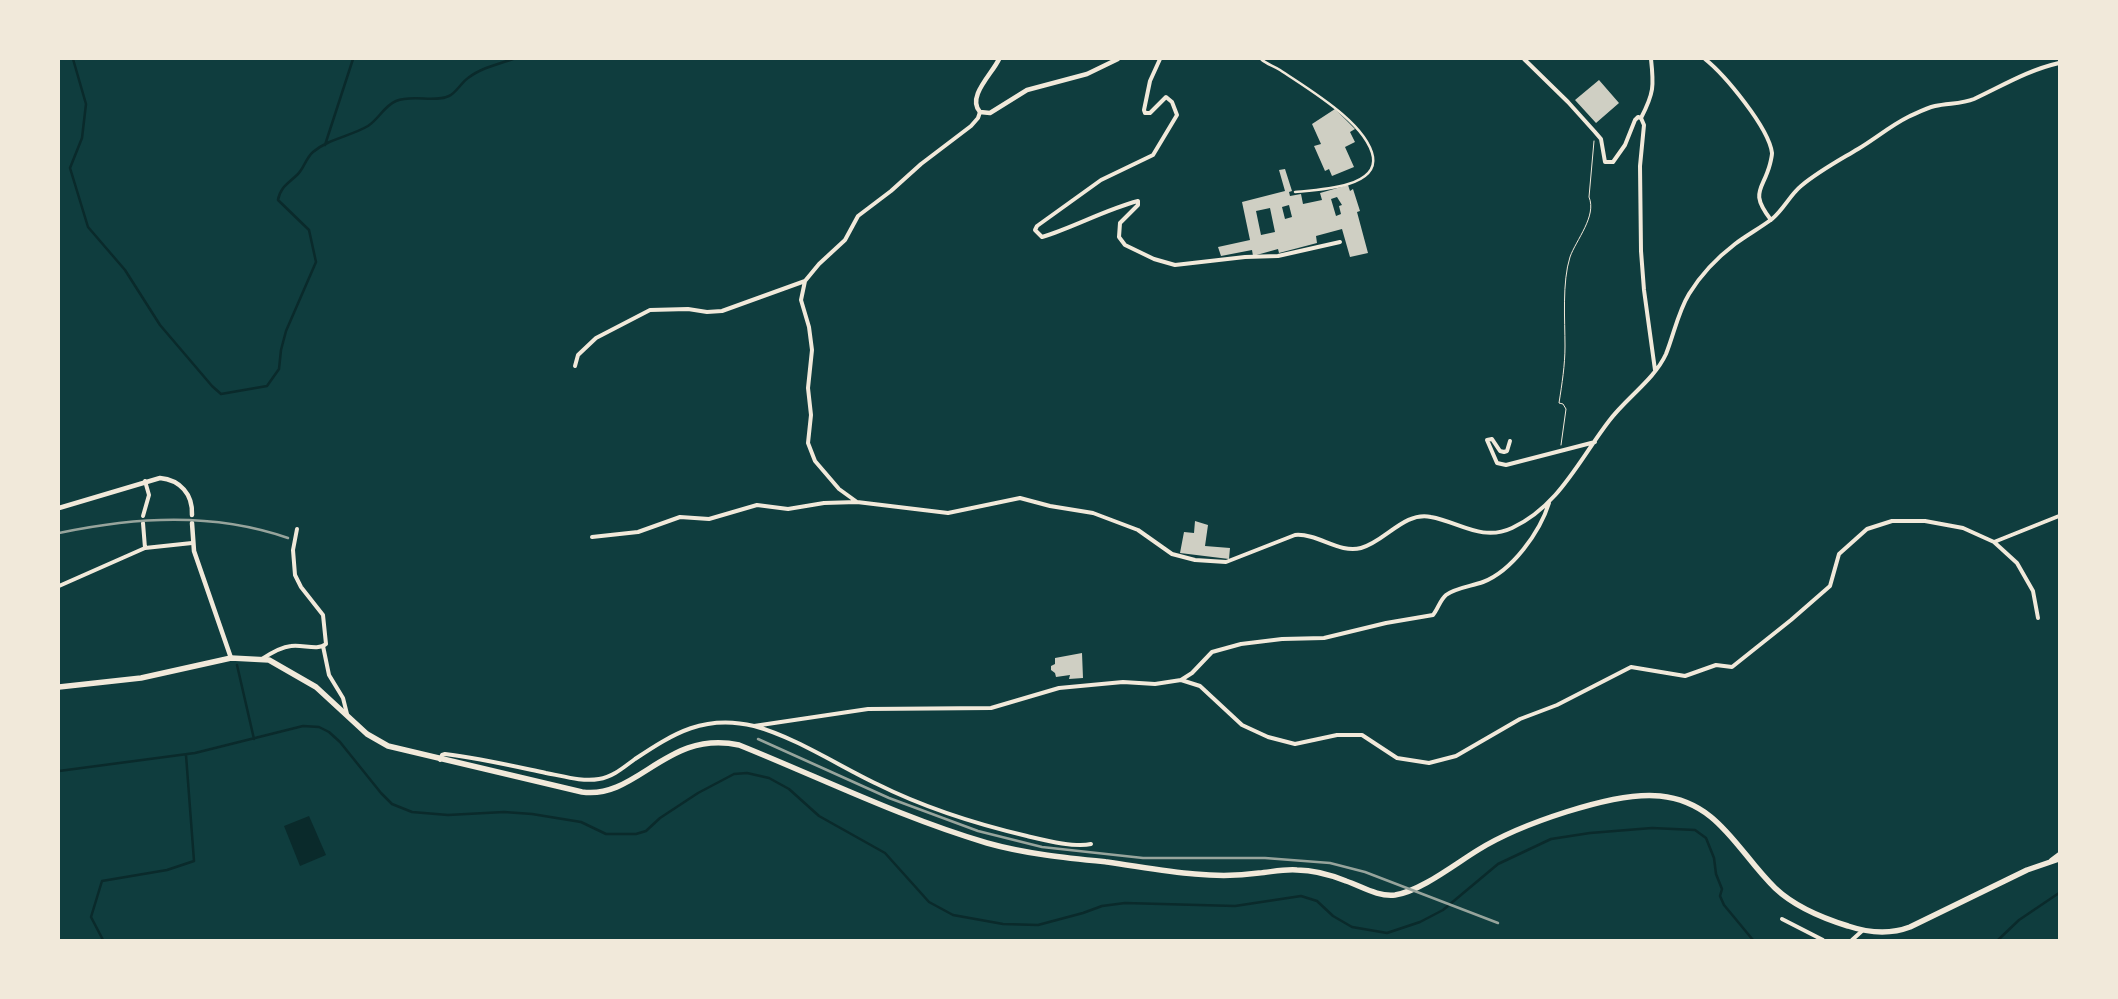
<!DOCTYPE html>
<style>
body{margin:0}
#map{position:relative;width:2118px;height:999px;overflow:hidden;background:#0f3d3e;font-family:"Source Sans 3",sans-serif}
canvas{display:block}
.frame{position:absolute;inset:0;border:60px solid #f1e9da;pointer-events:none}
</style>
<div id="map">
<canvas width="2118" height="999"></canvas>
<div class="frame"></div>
</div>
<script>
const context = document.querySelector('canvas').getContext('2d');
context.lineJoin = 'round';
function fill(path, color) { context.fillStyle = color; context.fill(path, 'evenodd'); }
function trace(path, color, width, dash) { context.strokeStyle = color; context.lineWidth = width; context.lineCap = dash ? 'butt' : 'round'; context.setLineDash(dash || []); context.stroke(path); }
fill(new Path2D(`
 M 309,816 L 326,855 L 300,866 L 284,826 Z`), '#0a2a2b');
trace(new Path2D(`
 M 73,59 L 86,104 L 82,138 L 70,168 L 88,227 L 125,270 L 160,325 L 212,386 L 221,394 L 267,386 L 279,369 L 281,350 L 286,331 L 316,262 L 309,230 L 278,200 C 280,187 289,183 298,174 C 304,168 306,158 313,152 C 328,139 351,136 368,126 C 379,119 384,106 396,101 C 413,94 434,103 449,96 C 456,93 461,83 468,78 C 481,68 498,64 513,59
 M 325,145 L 353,59
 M 237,665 L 254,739
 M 59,771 L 195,753 L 303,726 L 319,727 L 329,732 L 340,742 L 381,793 L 392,804 L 412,812 L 448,815 L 504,812 L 532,814 L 581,822 L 606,834 L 636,834 L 646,831 L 660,818 L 698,793 L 734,774 L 747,773 L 769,778 L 789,789 L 819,816 L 885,853 L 929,902 L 953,915 L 1003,924 L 1038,925 L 1083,913 L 1102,906 L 1125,903 L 1235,906 L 1301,896 L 1317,901 L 1333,916 L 1352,927 L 1387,933 L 1420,922 L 1443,910 L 1498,864 L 1551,839 L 1590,833 L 1652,828 L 1695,830 L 1706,838 L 1714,858 L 1716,874 L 1722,889 L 1720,896 L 1724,905 L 1753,940
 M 103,940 L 91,917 L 102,881 L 167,870 L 194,861 L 186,755
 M 1998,940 L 2019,920 L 2059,893`), '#0a2a2b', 2.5);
fill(new Path2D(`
 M 1599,80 L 1619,103 L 1596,123 L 1575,100 Z
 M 1335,109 L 1355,129 L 1350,132 L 1355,142 L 1345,147 L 1354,167 L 1332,176 L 1329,169 L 1325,171 L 1314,146 L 1321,144 L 1312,124 Z
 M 1285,169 L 1292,191 L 1289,192 L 1290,196 L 1301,194 L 1303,204 L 1322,200 L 1320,193 L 1348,185 L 1350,191 L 1353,189 L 1360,211 L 1357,212 L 1368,253 L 1350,257 L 1342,229 L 1316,236 L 1317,243 L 1279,253 L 1278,249 L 1253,256 L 1252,250 L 1221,256 L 1218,247 L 1250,240 L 1242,202 L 1285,191 L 1279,170 ZM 1337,197 L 1342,205 L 1339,206 L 1341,214 L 1336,216 L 1331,199 ZM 1289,205 L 1292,217 L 1285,219 L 1282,207 ZM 1270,208 L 1275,232 L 1261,235 L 1256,211 Z
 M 1195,521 L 1208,525 L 1205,546 L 1230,548 L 1229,559 L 1180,553 L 1184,532 L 1194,533 Z
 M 1082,653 L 1083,678 L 1069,679 L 1070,675 L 1056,677 L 1055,673 L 1051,670 L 1051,666 L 1055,664 L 1055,658 Z`), '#cfcfc3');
trace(new Path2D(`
 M 1561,445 L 1566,409 L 1563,404 L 1559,403 C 1562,384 1565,365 1565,346 C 1565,320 1562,282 1570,257 C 1576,240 1597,216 1589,197 L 1594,141`), '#f1e9da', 1);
trace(new Path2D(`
 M 1261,59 C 1266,64 1274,66 1280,70 C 1308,89 1367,123 1373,157 C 1378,188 1316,190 1295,192`), '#f1e9da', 2.5);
trace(new Path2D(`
 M 1160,59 L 1150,81 L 1144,110 L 1145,113 L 1150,113 L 1166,97 L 1172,102 L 1177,115 L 1153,155 L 1101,180 L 1037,226 L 1035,230 L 1042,237 C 1075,227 1104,210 1138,201 L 1138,205 L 1120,223 L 1119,237 L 1125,245 L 1154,259 L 1175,265 L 1245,257 L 1278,256 L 1340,242
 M 1524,59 L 1568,102 L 1595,132 L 1601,139 L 1605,162 L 1613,162 L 1625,145 L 1635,120 L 1638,117 L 1641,118
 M 1705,59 C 1725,75 1769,128 1772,153 C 1772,156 1771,160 1770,164 C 1763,191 1749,191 1771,220
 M 980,112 L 978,118 L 971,126 L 921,164 L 891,191 L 858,216 L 845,240 L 819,264 L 805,281 L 801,300 L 809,327 L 812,350 L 808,388 L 811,415 L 808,443 L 815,461 L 839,489 L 857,502 L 948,513 L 1020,498 L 1050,506 L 1093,513 L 1138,530 L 1172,554 L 1195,560 L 1226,562 L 1295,535 C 1318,533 1339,554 1361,548 C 1385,542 1404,511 1431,517 C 1459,522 1482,542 1512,528 C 1559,506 1579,460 1609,421 C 1626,398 1654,380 1666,354 C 1674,334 1678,312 1689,294 C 1700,276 1718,257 1735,244 C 1747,235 1760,228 1772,219 C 1784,209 1790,195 1801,186 C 1819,171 1838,161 1858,149 C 1875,139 1890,126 1908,117 C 1917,113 1926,108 1935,106 C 1948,103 1962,104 1974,99 C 2002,86 2028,70 2059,63
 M 1641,118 L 1644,125 L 1640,166 L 1641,251 L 1644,290 L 1655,370
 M 1641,118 C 1654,93 1654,86 1651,59
 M 575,366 L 578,355 L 596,338 L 650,310 L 688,309 L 707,312 L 722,311 L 805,281
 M 1510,441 L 1507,451 L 1504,452 L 1500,451 L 1492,439 L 1487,440 L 1497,463 L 1506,465 L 1595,442
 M 143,516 L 149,495 L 145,481
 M 143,523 L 145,548
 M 592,537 L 638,532 L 680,517 L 709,519 L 757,505 L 788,509 L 824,503 L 857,502
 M 1994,542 L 2017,563 L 2033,591 L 2038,618
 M 59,586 L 145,548 L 192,543
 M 323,646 L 329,675 L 343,698 L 347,714
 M 262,659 C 271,653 281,647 291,646 C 302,644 318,651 326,644 L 323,615 L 301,587 L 295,575 L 293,550 L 297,529
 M 1181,680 L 1200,686 L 1242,725 L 1268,737 L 1295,744 L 1337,735 L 1362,735 L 1397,758 L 1429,763 L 1456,756 L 1520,719 L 1557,705 L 1631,667 L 1685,676 L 1716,665 L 1732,667 L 1791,620 L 1830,586 L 1839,554 L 1867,529 L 1892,521 L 1925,521 L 1963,528 L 1994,542 L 2059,516
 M 754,726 L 868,709 L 991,708 L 1059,688 L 1123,682 L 1155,684 L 1181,680 L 1192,673 L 1212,652 L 1241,644 L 1282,639 L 1324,638 L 1386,623 L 1433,615 C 1438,609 1440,600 1446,595 C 1455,588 1472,586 1483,582 C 1512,571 1540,532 1549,503
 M 440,760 L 442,755 L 445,754 C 479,758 513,766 546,773 C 563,776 582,782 599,779 C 613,777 624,767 635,759 C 674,733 705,714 754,726 C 795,737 839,766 877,784 C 925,808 976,824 1027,836 C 1044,840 1075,848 1091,844
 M 2051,860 L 2059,854
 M 1782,919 L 1823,940
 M 1852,940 L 1862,931`), '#f1e9da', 4);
trace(new Path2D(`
 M 999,59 C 993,73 966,97 980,112 L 990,113 L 1027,90 L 1087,74 L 1118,59
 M 59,508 L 160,478 C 180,480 193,494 192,515
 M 192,523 L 194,551 L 231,658`), '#f1e9da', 4.5);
trace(new Path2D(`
 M 59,687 L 141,678 L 231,658 L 269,660 L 316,687 L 367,734 L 388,746 L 582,792 C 637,800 667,729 739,745 C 821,778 902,818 987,843 C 1026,854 1067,858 1107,862 C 1136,866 1165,872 1195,874 C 1216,876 1238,876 1259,873 C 1271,872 1284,869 1297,870 C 1313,870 1331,875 1346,881 C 1361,886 1378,897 1395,895 C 1421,891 1455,864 1478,850 C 1518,825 1614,791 1660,796 C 1719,802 1737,851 1775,888 C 1795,907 1822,918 1848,926 C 1869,933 1889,935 1910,927 L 2027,870 L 2059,859`), '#f1e9da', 5.5);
trace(new Path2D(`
 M 59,533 C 135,517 213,512 288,538
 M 758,739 L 889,798 L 978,831 L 1042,847 L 1143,858 L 1265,858 L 1330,863 L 1365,872 L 1498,923`), '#97a49c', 2.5);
</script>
